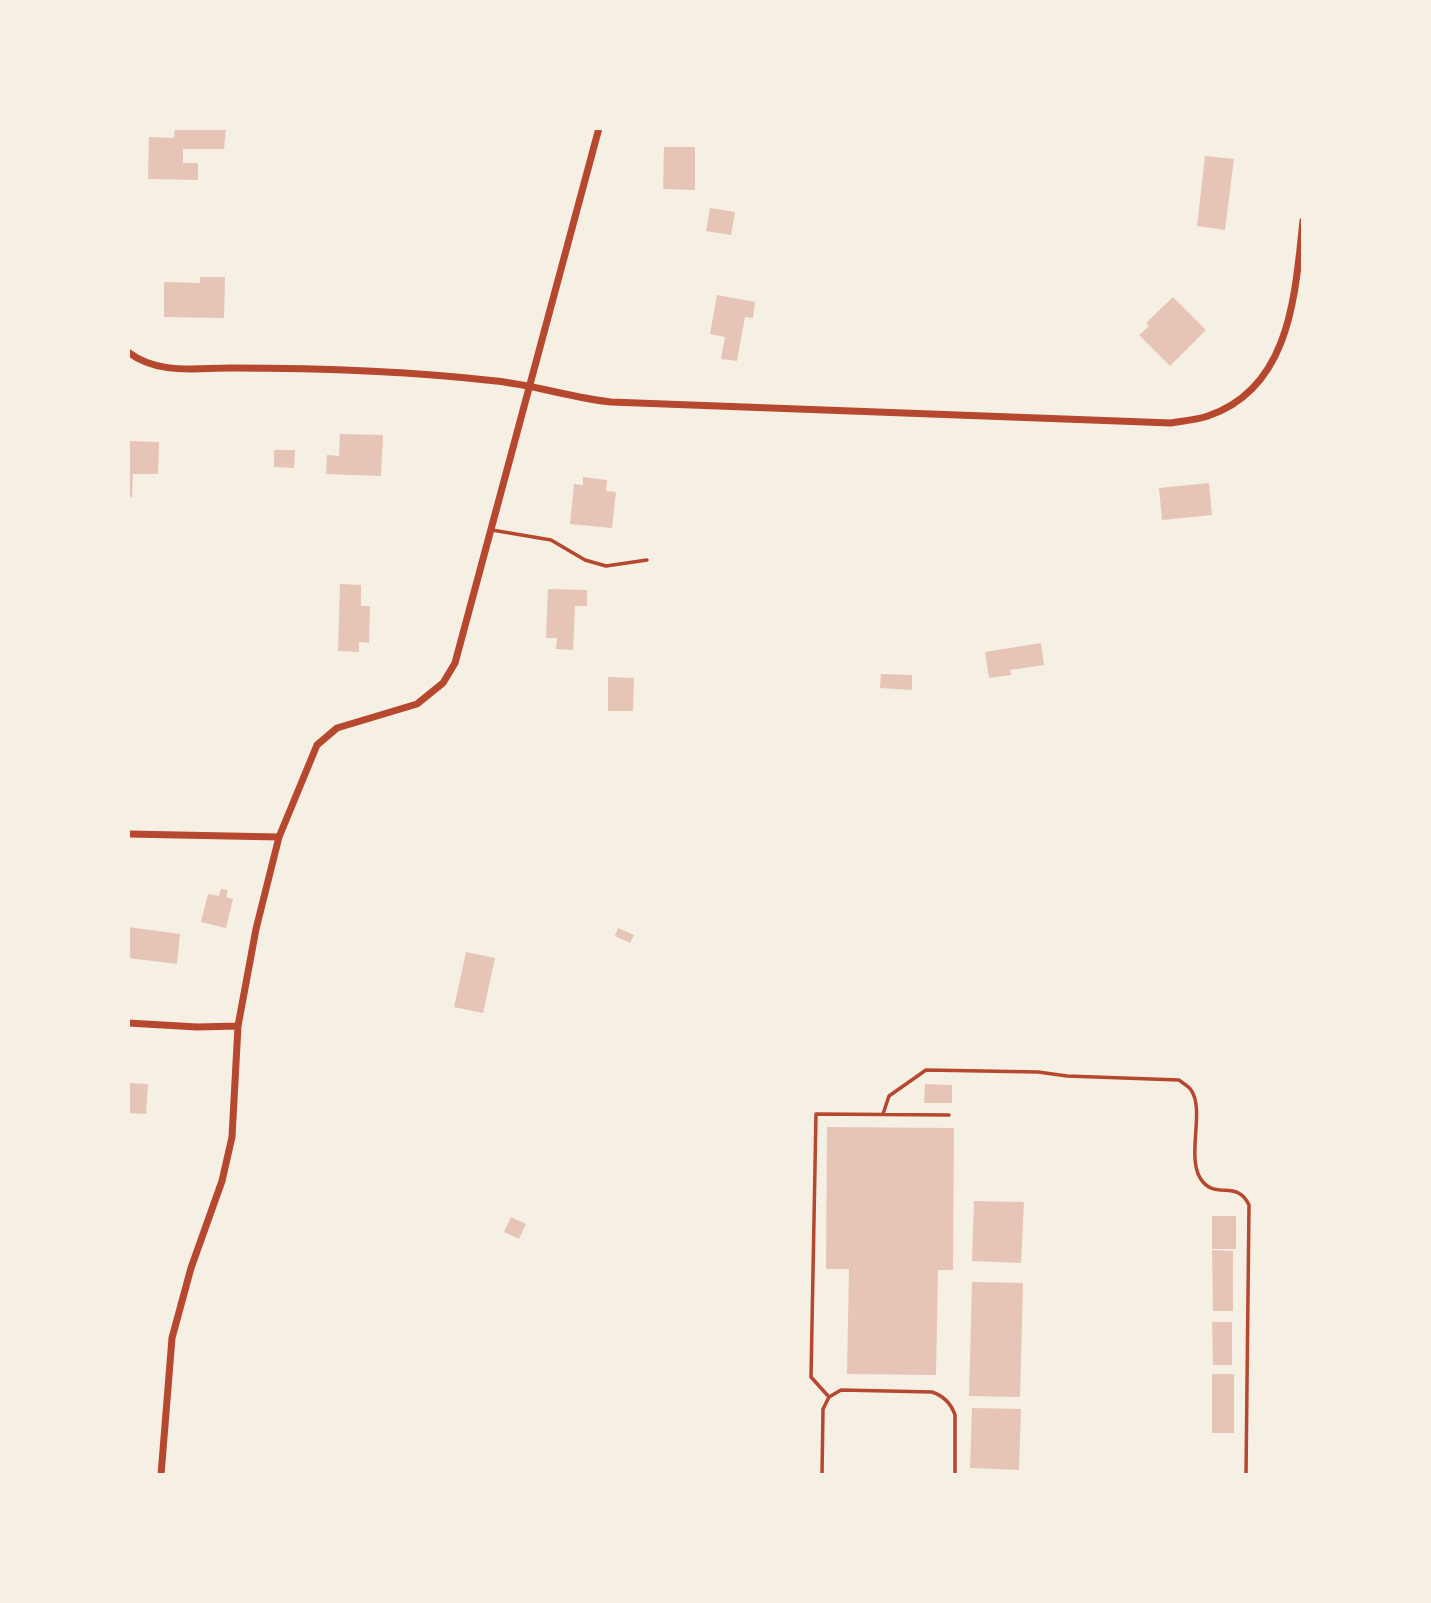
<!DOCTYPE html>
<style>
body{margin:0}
#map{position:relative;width:1431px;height:1603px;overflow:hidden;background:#f6efe4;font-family:Montserrat,sans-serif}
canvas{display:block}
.frame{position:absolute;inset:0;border:130px solid #f6efe4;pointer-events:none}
</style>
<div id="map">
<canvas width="1431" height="1603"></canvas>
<div class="frame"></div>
</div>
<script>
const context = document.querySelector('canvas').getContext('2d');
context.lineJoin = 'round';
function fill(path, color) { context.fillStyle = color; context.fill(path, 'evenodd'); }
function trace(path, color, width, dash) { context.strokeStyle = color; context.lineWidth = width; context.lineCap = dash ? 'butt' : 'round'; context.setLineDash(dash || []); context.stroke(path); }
fill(new Path2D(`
 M 175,128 L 226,128 L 224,149 L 183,149 L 183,163 L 198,163 L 198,180 L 148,179 L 149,137 L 174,138 Z
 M 664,147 L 695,147 L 695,190 L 663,189 Z
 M 1205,156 L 1234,159 L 1225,230 L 1197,226 Z
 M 710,208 L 735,212 L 731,235 L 706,231 Z
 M 200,277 L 225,277 L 224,318 L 164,317 L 164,282 L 200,283 Z
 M 717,295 L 755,302 L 753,318 L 745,317 L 737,361 L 721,359 L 725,337 L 710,334 Z
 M 1173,297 L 1206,330 L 1170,366 L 1139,335 L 1149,326 L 1146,323 Z
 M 340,434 L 383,435 L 381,476 L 326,474 L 327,455 L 339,456 Z
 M 128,441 L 159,442 L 158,474 L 133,474 L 132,497 L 128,497 Z
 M 274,450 L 295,450 L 294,468 L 274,467 Z
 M 583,477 L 607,480 L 606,491 L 616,492 L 612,528 L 570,524 L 574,484 L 583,485 Z
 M 1209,483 L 1212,515 L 1162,520 L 1159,488 Z
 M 340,584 L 361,585 L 361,606 L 370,606 L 369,643 L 359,642 L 359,652 L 338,651 Z
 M 548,589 L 587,590 L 587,606 L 575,606 L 573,650 L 556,649 L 557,638 L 546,638 Z
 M 1041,643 L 1044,665 L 1010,670 L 1011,675 L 989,678 L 985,652 Z
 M 881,674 L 912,675 L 912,690 L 880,688 Z
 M 608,677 L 634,678 L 633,711 L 608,711 Z
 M 221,889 L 228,890 L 226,897 L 233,899 L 226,928 L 201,922 L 208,894 L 219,896 Z
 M 128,927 L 180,934 L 177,964 L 128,958 Z
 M 618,928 L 634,935 L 630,943 L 615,936 Z
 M 466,952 L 495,958 L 483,1013 L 454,1007 Z
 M 128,1083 L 148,1084 L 146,1114 L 128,1113 Z
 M 925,1084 L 952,1085 L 952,1103 L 924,1103 Z
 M 827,1127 L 954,1128 L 953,1270 L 938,1270 L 936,1375 L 847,1374 L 849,1269 L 826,1269 Z
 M 974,1201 L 1024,1202 L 1021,1263 L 972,1261 Z
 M 1212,1216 L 1236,1216 L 1236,1249 L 1212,1249 Z
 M 511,1217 L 526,1224 L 519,1239 L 504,1232 Z
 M 1212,1250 L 1233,1251 L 1233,1311 L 1213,1311 Z
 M 972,1282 L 1023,1283 L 1020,1397 L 969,1396 Z
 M 1212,1322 L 1232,1322 L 1232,1365 L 1213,1365 Z
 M 1212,1374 L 1234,1374 L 1234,1433 L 1212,1433 Z
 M 972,1408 L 1021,1409 L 1019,1470 L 970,1468 Z`), '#e6c5b7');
trace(new Path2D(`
 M 492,530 L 551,540 L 585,560 L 606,566 L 647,560
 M 883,1114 L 889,1096 L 926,1070 L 1038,1072 L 1067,1076 L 1179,1080 C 1182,1083 1189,1086 1191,1090 C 1206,1111 1184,1161 1203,1182 C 1218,1199 1237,1180 1249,1205 L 1246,1475
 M 829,1397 L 811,1377 L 816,1114 L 949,1115
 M 822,1475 L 823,1409 L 829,1397 L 841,1390 L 932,1392 C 944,1396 951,1403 955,1415 L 955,1475`), '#b5482f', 3.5);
trace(new Path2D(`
 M 128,352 C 158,375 195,368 230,368 C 318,368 408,371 496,381 C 535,385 572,398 611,402 L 1171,423 C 1183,421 1196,420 1208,416 C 1291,388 1295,294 1303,221
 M 128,834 L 279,837
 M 128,1023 L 197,1027 L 238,1026
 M 161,1475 L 172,1338 L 191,1268 L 222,1181 L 232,1137 L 238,1026 L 256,929 L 279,837 L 317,745 L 337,728 L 417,704 L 443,683 L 455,663 L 599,128`), '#b5482f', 7);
</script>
